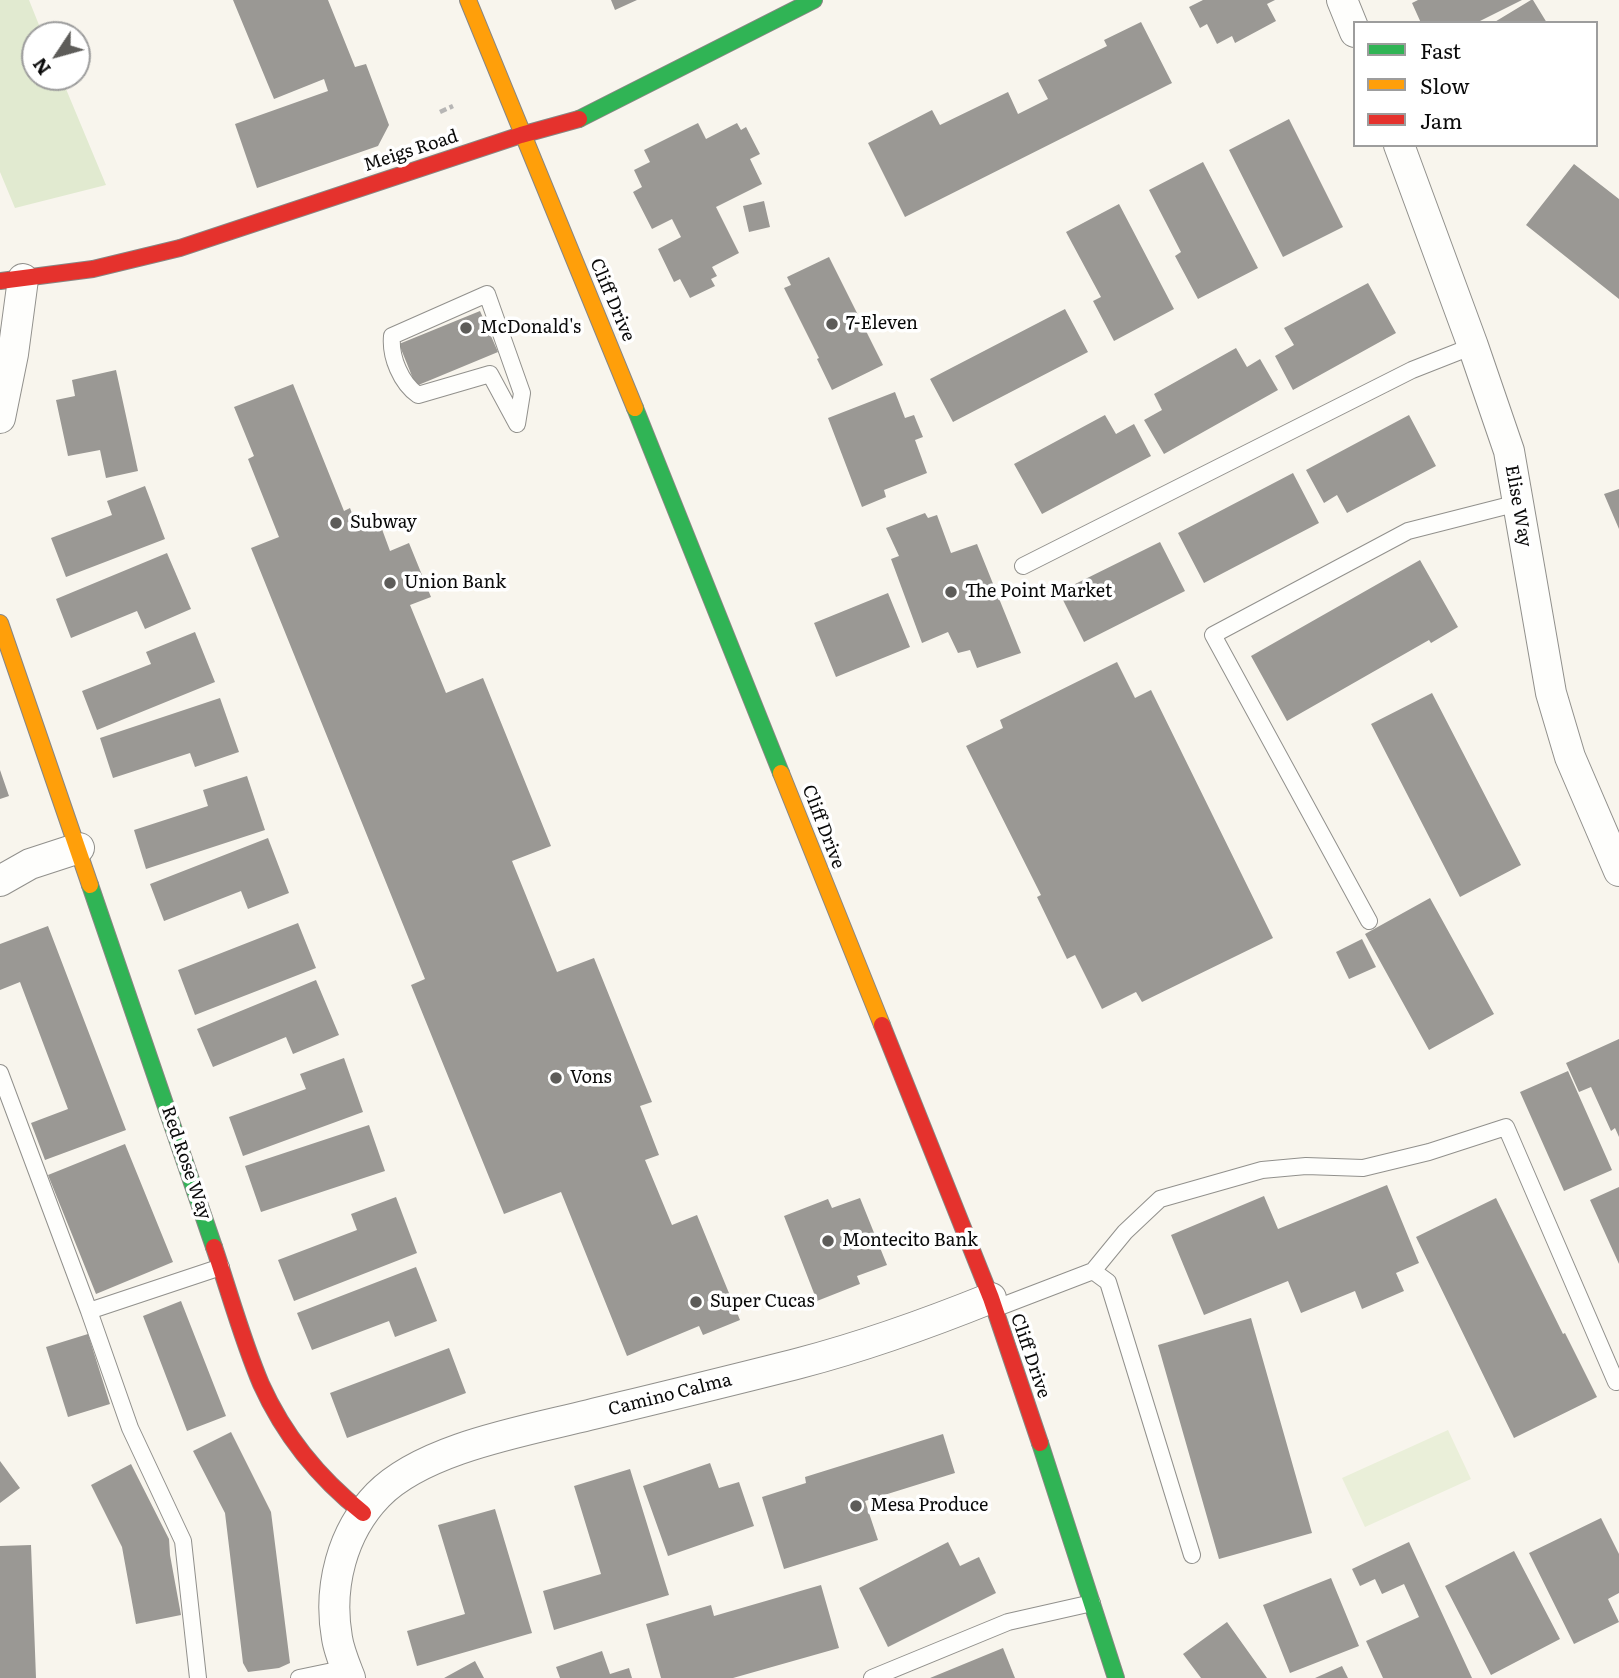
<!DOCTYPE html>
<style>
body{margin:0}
#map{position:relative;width:1619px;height:1678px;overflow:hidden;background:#f8f5ed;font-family:Literata,serif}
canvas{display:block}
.legend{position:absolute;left:1353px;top:21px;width:245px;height:126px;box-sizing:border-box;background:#fff;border:2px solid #9d9d9d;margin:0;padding:9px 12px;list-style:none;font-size:21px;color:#0a0a0a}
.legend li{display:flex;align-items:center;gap:14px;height:35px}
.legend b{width:35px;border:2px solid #9d9d9d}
.north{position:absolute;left:21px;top:21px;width:70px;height:70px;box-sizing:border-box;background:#fff;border:2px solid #9d9d9d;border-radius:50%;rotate:234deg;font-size:19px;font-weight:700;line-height:28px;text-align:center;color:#0a0a0a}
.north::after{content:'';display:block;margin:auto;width:24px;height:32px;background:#5d5c59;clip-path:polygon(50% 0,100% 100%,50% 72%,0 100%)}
</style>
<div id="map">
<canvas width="1619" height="1678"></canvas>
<ul class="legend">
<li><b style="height:9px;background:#30b455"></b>Fast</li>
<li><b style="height:9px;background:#ff9f0a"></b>Slow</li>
<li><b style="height:9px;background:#e5322d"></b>Jam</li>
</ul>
<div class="north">N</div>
</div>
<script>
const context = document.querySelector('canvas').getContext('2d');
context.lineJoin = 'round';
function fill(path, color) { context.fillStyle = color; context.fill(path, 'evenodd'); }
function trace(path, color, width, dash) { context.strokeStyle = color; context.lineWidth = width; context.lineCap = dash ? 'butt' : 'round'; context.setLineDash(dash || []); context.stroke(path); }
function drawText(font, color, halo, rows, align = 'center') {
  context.font = font + ' Literata,serif'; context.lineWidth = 7; context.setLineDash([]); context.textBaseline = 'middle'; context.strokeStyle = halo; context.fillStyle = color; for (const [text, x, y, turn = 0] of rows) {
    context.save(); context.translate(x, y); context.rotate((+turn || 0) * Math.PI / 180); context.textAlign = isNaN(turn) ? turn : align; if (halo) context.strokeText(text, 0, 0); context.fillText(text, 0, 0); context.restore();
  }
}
fill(new Path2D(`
 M 0,0 L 29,0 L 43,35 L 35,35 L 35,77 L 61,77 L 106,185 L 15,208 L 0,172 Z`), '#e1ead0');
fill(new Path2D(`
 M 1448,1430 L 1471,1479 L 1365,1527 L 1342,1478 Z`), '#eaefd9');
fill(new Path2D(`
 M 233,0 L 328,0 L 355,67 L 366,64 L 389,125 L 378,146 L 257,188 L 235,124 L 328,91 L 324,79 L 274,99 Z
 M 611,0 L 637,0 L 615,10 Z
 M 1203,0 L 1275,0 L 1267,4 L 1276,21 L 1235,43 L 1232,36 L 1217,44 L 1207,24 L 1200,28 L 1189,7 Z
 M 1418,0 L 1522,0 L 1476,23 L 1421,23 L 1412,3 Z
 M 1531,0 L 1533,0 L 1547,23 L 1493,23 Z
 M 1141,22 L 1172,83 L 905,217 L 868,143 L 932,110 L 940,125 L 1008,92 L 1018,114 L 1048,99 L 1038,80 L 1107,46 L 1104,40 Z
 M 1289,119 L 1343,227 L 1283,257 L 1229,150 Z
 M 698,123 L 706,139 L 737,123 L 741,130 L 746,127 L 760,154 L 750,159 L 762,184 L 716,207 L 739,253 L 712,267 L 717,276 L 711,279 L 715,286 L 690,298 L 680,279 L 674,282 L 658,249 L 681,237 L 672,219 L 652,229 L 633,192 L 642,187 L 634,170 L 650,162 L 644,150 Z
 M 1203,162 L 1258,268 L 1198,299 L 1175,256 L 1181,252 L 1149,190 Z
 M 1574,164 L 1619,199 L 1619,299 L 1526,225 Z
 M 764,201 L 770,227 L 749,232 L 743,206 Z
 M 1119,204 L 1174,309 L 1114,341 L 1093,301 L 1101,297 L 1066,232 Z
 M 829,257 L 883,365 L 832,390 L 817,359 L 819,358 L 784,288 L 791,285 L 787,277 Z
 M 1368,283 L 1396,333 L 1293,390 L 1275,356 L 1294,345 L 1284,328 Z
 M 1065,309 L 1088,352 L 953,422 L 930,379 Z
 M 480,311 L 498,352 L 416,386 L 399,344 Z
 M 1236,348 L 1247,367 L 1260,359 L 1278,390 L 1164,454 L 1144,420 L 1162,410 L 1154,394 Z
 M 116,370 L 138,471 L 106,478 L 100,450 L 68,456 L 56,400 L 75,396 L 72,380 Z
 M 293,384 L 344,511 L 350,508 L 358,530 L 379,521 L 390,551 L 409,543 L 431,597 L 410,605 L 446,693 L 483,678 L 551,846 L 512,861 L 557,972 L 594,958 L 652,1102 L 640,1106 L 659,1155 L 645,1160 L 672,1225 L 697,1215 L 740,1320 L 703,1335 L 699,1326 L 627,1356 L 561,1192 L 504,1214 L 411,985 L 425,979 L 251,548 L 279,537 L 248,459 L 254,456 L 234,407 Z
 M 895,392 L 905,418 L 914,415 L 923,437 L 915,440 L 927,473 L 884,490 L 886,497 L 862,507 L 828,418 Z
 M 1105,415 L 1116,434 L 1134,424 L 1151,456 L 1042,514 L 1014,464 Z
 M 1409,415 L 1436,466 L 1347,513 L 1337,495 L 1324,503 L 1306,470 Z
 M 1293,473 L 1319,523 L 1204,583 L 1178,533 Z
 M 145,486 L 165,539 L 66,577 L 51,538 L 112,515 L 107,501 Z
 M 1619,489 L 1619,529 L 1604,494 Z
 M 925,513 L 928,518 L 937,515 L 951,553 L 977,544 L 1021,653 L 977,668 L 970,650 L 958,653 L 948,632 L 922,643 L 891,559 L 899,556 L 886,528 Z
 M 1160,542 L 1185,591 L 1084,642 L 1059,592 Z
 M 167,553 L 191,609 L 145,629 L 137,611 L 71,638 L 56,599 Z
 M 1420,560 L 1458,627 L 1431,643 L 1429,640 L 1287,721 L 1251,656 Z
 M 888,593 L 910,647 L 836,677 L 814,623 Z
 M 195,632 L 215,682 L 97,730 L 82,691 L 151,664 L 146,652 Z
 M 1117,662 L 1135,698 L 1151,690 L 1273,938 L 1142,1002 L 1136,992 L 1102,1009 L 1075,955 L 1067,959 L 1037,897 L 1041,895 L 966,746 L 1003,728 L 1000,720 Z
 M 1432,693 L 1521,865 L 1460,897 L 1371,724 Z
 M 220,698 L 239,752 L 195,767 L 190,753 L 113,778 L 100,738 Z
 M 0,770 L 9,796 L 0,799 Z
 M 247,776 L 265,830 L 146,869 L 134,830 L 208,806 L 203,790 Z
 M 268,838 L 289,893 L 248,909 L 241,891 L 164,921 L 150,884 Z
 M 1430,898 L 1494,1014 L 1429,1050 L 1365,934 Z
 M 298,923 L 316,968 L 195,1015 L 178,970 Z
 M 48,926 L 126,1130 L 45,1160 L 31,1123 L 68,1109 L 20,982 L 0,990 L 0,944 Z
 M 1362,939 L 1376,967 L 1349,979 L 1336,952 Z
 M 316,980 L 339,1035 L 293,1054 L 286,1037 L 213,1067 L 197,1029 Z
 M 1619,1039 L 1619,1137 L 1615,1128 L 1611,1131 L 1591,1087 L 1579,1092 L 1566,1063 Z
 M 344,1058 L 363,1112 L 243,1156 L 229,1117 L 306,1089 L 300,1074 Z
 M 1568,1071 L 1612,1170 L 1564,1191 L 1520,1092 Z
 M 369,1125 L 385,1171 L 261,1212 L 245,1166 Z
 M 125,1144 L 173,1262 L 96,1294 L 48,1175 Z
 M 1387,1185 L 1419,1263 L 1396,1273 L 1404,1291 L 1362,1309 L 1355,1291 L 1301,1313 L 1288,1281 L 1204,1315 L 1171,1235 L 1264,1196 L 1278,1229 Z
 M 1619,1187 L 1619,1264 L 1590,1200 Z
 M 396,1197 L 417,1253 L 294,1301 L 278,1260 L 357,1230 L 351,1214 Z
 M 860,1198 L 887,1265 L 857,1276 L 860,1284 L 817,1301 L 784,1216 L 828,1199 L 832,1208 Z
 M 1496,1198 L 1563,1334 L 1565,1333 L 1597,1397 L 1514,1438 L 1416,1237 Z
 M 416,1267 L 437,1321 L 395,1337 L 389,1321 L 312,1350 L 297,1313 Z
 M 181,1301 L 226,1416 L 187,1431 L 143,1316 Z
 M 1251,1318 L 1312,1533 L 1219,1559 L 1158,1345 Z
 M 88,1334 L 110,1404 L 68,1417 L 46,1347 Z
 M 449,1348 L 466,1393 L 347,1438 L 330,1393 Z
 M 231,1432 L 271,1512 L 290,1663 L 279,1668 L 248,1672 L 243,1663 L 225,1513 L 193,1451 Z
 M 943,1434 L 955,1473 L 865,1501 L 878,1540 L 784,1569 L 762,1497 L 806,1483 L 805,1477 Z
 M 0,1461 L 20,1488 L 0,1503 Z
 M 710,1463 L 719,1488 L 739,1482 L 754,1526 L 668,1556 L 643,1486 Z
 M 131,1464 L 169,1539 L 170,1555 L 181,1615 L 136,1624 L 122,1547 L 91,1485 Z
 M 630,1469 L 669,1595 L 554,1630 L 543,1591 L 601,1574 L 574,1486 Z
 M 495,1509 L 532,1633 L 417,1666 L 407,1631 L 465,1614 L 438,1525 Z
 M 1601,1518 L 1619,1554 L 1619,1593 L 1608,1599 L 1619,1622 L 1574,1644 L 1529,1553 Z
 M 948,1542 L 960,1566 L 979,1557 L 996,1593 L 888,1647 L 859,1588 Z
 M 1409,1542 L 1472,1678 L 1383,1678 L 1366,1641 L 1419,1617 L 1404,1584 L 1382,1594 L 1375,1579 L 1360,1586 L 1352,1569 Z
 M 31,1545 L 36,1678 L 0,1678 L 0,1546 Z
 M 1514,1551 L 1560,1639 L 1491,1675 L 1445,1586 Z
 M 1331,1578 L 1359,1646 L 1290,1673 L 1263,1605 Z
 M 821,1585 L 839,1648 L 733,1678 L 661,1678 L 646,1624 L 711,1605 L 714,1616 Z
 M 1227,1622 L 1267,1678 L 1201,1678 L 1183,1654 Z
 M 1003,1648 L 1015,1678 L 930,1678 Z
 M 602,1651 L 610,1674 L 629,1668 L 632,1678 L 560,1678 L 556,1667 Z
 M 475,1661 L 484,1678 L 444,1678 Z
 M 1342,1666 L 1348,1678 L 1315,1678 Z`), '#9a9894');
const lane = new Path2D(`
 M 487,294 L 522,393 L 517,424 L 490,374 L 418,395 C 401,383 390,357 392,336 Z
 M 1023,566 L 1412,370 L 1473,346
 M 1369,921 L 1213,635 L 1408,531 L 1518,503
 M 0,1073 L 89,1311 L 221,1267
 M 1093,1271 L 1108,1282 L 1192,1555
 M 994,1309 L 1093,1271 L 1125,1232 L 1160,1199 L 1262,1170 L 1306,1166 L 1363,1168 L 1429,1152 L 1506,1127 L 1616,1382
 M 89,1311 L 130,1428 L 183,1541 L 198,1678
 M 299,1678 L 347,1668
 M 872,1678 L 1008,1622 L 1092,1603`);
const street = new Path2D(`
 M 1342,0 L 1355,32
 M 1399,145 L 1473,346 L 1509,451 L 1551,693 L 1570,757 L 1619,871
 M 0,418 L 13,354 L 23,279
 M 0,881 L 30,864 L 79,848
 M 350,1678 C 345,1665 339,1651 337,1638 C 328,1587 342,1532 378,1495 C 424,1448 525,1431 589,1415 C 659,1398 730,1381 800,1363 C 865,1346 929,1323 991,1298`);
const fast = new Path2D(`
 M 579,119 L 814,0
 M 635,408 L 781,773
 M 90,885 L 214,1247
 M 1040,1443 L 1116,1678`);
const slow = new Path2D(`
 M 468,0 L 635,408
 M 0,623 L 90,885
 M 781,773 L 882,1025`);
const jam = new Path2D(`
 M 0,281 L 93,269 L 180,248 L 521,135 L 579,119
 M 882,1025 L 991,1298 L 1040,1443
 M 214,1247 C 229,1291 243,1342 261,1384 C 284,1435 320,1479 363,1513`);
trace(lane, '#91908c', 18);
trace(street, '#91908c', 32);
trace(fast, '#888683', 18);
trace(slow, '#888683', 18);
trace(jam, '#888683', 18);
trace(new Path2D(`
 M 440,112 L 453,106`), '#b7b6b5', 4.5, [7, 3.5]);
trace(lane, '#fefefc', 16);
trace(street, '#fefefc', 30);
trace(fast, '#30b455', 16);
trace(slow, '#ff9f0a', 16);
trace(jam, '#e5322d', 16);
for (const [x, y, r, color] of [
 [832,324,7,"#5d5c59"],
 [466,328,7,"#5d5c59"],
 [336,523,7,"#5d5c59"],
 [390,583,7,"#5d5c59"],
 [951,592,7,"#5d5c59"],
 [556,1078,7,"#5d5c59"],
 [828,1241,7,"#5d5c59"],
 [696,1302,7,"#5d5c59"],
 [856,1506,7,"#5d5c59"]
]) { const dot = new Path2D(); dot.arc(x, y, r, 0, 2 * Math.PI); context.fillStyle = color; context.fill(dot); trace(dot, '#fff', 2.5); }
drawText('18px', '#0a0a0a', '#fff', [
 ["Meigs Road",411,151,-18],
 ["Cliff Drive",612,300,67],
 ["Elise Way",1518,506,80],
 ["Cliff Drive",823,827,69],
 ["Red Rose Way",186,1163,71],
 ["Cliff Drive",1030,1356,71],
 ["Camino Calma",670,1395,-14]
]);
drawText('18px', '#0a0a0a', '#fff', [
 ["7-Eleven",846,324],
 ["McDonald's",480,328],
 ["Subway",350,523],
 ["Union Bank",404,583],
 ["The Point Market",965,592],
 ["Vons",570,1078],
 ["Montecito Bank",842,1241],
 ["Super Cucas",710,1302],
 ["Mesa Produce",870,1506]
], 'left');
</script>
